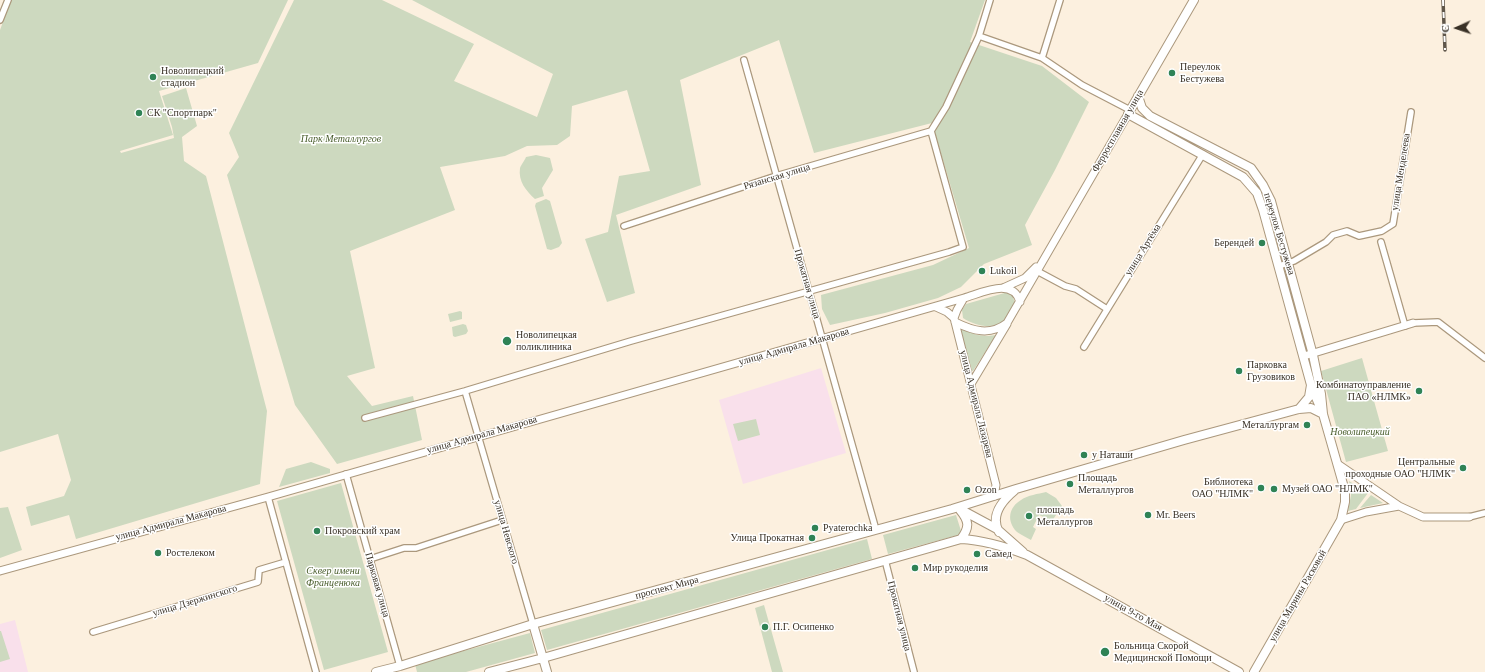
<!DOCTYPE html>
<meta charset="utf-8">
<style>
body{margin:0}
#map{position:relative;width:1485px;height:672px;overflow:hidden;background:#fcf0df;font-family:Georgia,serif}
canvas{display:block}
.north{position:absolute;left:1437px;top:8px;width:40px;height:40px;-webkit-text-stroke:3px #fff;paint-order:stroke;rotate:267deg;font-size:11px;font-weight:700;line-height:16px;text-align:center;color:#393126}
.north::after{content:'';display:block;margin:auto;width:14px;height:18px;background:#393126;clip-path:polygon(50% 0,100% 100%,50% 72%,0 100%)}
</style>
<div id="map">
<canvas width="1485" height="672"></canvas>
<div class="north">С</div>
</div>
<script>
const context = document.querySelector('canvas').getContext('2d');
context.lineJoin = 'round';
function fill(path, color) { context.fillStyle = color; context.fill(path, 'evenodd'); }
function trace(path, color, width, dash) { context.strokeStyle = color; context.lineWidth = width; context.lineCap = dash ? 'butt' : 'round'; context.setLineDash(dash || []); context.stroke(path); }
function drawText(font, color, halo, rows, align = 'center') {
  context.font = font + ' Georgia,serif'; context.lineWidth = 3; context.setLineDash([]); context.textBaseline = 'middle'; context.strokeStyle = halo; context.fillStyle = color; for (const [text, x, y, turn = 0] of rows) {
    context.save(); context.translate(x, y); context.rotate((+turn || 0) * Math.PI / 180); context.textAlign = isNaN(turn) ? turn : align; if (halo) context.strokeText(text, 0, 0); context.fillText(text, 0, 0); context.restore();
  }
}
fill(new Path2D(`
 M 821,368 L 846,453 L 743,484 L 719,400 Z
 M 15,620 L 28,672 L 0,672 L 0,624 Z`), '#f9e0eb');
fill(new Path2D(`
 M 11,0 L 288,0 L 258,63 L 159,91 L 173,135 L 120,151 L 121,153 L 174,138 L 172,127 L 162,96 L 186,88 L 197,126 L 182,137 L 184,161 L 206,176 L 267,411 L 260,484 L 76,539 L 69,515 L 31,526 L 26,507 L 64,496 L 71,480 L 58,434 L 0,452 L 0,30 Z
 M 294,0 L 382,0 L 474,44 L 454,81 L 537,117 L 553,74 L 412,0 L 985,0 L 970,42 L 1042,66 L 1089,102 L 1055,170 L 1025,225 L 1032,245 L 984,264 L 961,287 L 938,298 L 885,313 L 830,325 L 822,309 L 821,295 L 933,265 L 969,248 L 932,123 L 814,153 L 779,40 L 680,80 L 701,185 L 616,215 L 635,293 L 607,302 L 585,239 L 608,232 L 619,176 L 650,171 L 627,90 L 572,106 L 570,136 L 557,145 L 527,146 L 505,156 L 440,167 L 455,210 L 350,251 L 375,368 L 347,376 L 372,406 L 413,396 L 422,440 L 337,464 L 295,405 L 227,175 L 239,157 L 229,133 Z
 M 536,155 L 550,158 L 553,170 L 542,188 L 544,196 L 535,199 C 526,191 518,181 520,168 C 521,165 525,160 526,157 Z
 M 546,199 L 550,201 L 562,243 L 559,247 L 551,250 L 547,249 L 535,206 L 536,203 Z
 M 1008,292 L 1013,297 L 1015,303 C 1011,309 1007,318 1002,322 C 991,330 974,325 963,318 L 962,310 L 966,304 Z
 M 460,311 L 462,312 L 462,319 L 450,322 L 448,314 Z
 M 463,324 L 466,325 L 468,331 L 466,334 L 455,337 L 453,336 L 452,327 Z
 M 960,328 L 977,335 L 988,336 L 996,335 L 973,371 L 972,371 Z
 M 1362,358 L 1388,451 L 1346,462 L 1321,371 Z
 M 756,419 L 760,435 L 738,441 L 733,424 Z
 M 311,462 L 330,469 L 330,473 L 279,487 L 286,469 Z
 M 1349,481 L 1368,493 L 1356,509 L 1348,511 L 1351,495 Z
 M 341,483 L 388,652 L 324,670 L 277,501 Z
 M 1046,492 L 1056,498 L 1062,506 L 1052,521 L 1039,515 L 1033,527 L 1036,529 L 1031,540 C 1026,537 1021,535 1017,532 C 1006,521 1009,507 1021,500 C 1028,495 1038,494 1046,492 Z
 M 1371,495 L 1383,503 L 1360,508 Z
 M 8,507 L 22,550 L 0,558 L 0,508 Z
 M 956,515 L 962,534 L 888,554 L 883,535 Z
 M 867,539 L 872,559 L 547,650 L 541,630 Z
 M 764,605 L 783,672 L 772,672 L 755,608 Z
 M 0,631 L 1,631 L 10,659 L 0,662 Z
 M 530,633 L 535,653 L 466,672 L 417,672 L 415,664 Z`), '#cdd9bf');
const minor = new Path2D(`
 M 0,20 L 8,0
 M 979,36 L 1042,58 L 1082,85 L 1130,110
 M 1042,58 L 1060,0
 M 744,60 L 876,530
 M 624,226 L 776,176 L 931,131
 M 1381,242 L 1405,326
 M 1279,266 L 1294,261 L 1326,242 L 1333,235 L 1347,231 L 1359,236 L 1382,231 L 1393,224 L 1411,112
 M 1037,271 L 1065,286 L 1076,289 L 1107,309
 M 1413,323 L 1438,322 L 1485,358
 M 1084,347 L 1203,154
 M 465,391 L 533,624
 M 365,418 L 465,391 L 631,341 L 949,252 L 963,247 L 931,131 L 946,107 L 979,36 L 990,0
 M 346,474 L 400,666
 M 268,497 L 316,672
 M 1469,517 L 1485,513
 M 370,559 L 404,548 L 416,548 L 502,520
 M 885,560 L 914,672
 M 93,632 L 258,582 L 259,570 L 286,562`);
const tertiary = new Path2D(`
 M 1003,288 L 1025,278 L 1036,267
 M 936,307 L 947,312 L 954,318
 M 955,322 C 973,331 990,336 1007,323 L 1128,114
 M 1304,356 L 1413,323
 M 971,384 L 1007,324
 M 1339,465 L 1399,506 L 1423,517 L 1469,517
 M 994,496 L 996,485 L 954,318 L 957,310 L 964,298 C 982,293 1013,277 1020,302
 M 1341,520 L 1366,512 L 1399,506
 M 0,571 L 268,497 L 964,298`);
const secondary = new Path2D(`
 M 1194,0 L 1128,114 L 1243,177 L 1257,193 L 1263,210 L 1311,385 L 1309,397 L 1299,409
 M 1138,96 L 1142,108 L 1150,116 L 1251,168 L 1263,185 L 1271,201 L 1313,355 L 1321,394 L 1323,414
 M 958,508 L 997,529 L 1023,552
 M 960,510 C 969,521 970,527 961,539
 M 999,532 C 990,516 1002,501 1014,491
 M 533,624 L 547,672
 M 376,672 L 400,666 L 533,624 L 952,509 L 1016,489 L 1184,440 L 1299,409 L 1311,408 L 1323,414
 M 489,672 L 543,658 L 961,539 C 983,540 1006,547 1027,555 L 1239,672
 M 1254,672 L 1341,520 L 1345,502 L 1345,491 L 1323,414 L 1311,386`);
trace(minor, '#ab987d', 8);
trace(tertiary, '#ab987d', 9);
trace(secondary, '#ab987d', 10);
trace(minor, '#fff', 5.5);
trace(tertiary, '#fff', 7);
trace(secondary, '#fff', 8);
const rail = new Path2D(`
 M 1443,0 L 1445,50`);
trace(rail, '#5f564a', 3.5);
trace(rail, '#fff', 2, [6]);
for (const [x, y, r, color] of [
 [1172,73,4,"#2f8356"],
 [153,77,4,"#2f8356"],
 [139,113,4,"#2f8356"],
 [1262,243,4,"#2f8356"],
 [982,271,4,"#2f8356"],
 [507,341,5,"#2f8356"],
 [1239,371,4,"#2f8356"],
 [1419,391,4,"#2f8356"],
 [1307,425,4,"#2f8356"],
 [1084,455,4,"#2f8356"],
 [1463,468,4,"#2f8356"],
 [1070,484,4,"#2f8356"],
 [1261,488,4,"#2f8356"],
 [1274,489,4,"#2f8356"],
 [967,490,4,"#2f8356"],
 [1148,515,4,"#2f8356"],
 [1029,516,4,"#2f8356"],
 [815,528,4,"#2f8356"],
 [317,531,4,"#2f8356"],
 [812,538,4,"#2f8356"],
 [158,553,4,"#2f8356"],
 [977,554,4,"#2f8356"],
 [915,568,4,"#2f8356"],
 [765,627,4,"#2f8356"],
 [1105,652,5,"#2f8356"]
]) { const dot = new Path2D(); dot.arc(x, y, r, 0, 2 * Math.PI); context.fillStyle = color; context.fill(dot); trace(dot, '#fff', 1.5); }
drawText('10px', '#393126', '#fff', [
 ["Переулок",1180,67],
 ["Бестужева",1180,79],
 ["Новолипецкий",161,71],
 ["стадион",161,83],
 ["СК \"Спортпарк\"",147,113],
 ["Берендей",1254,243,"right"],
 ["Lukoil",990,271],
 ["Новолипецкая",516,335],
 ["поликлиника",516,347],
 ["Парковка",1247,365],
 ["Грузовиков",1247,377],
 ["Комбинатоуправление",1411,385,"right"],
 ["ПАО «НЛМК»",1411,397,"right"],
 ["Металлургам",1299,425,"right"],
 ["у Наташи",1092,455],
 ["Центральные",1455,462,"right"],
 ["проходные ОАО \"НЛМК\"",1455,474,"right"],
 ["Площадь",1078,478],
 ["Металлургов",1078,490],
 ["Библиотека",1253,482,"right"],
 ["ОАО \"НЛМК\"",1253,494,"right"],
 ["Музей ОАО \"НЛМК\"",1282,489],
 ["Ozon",975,490],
 ["площадь",1037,510],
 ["Металлургов",1037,522],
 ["Mr. Beers",1156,515],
 ["Pyaterochka",823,528],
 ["Покровский храм",325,531],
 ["Улица Прокатная",804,538,"right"],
 ["Ростелеком",166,553],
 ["Самед",985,554],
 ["Мир рукоделия",923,568],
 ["П.Г. Осипенко",773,627],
 ["Больница Скорой",1114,646],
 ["Медицинской Помощи",1114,658]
], 'left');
drawText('10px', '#393126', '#fff', [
 ["Ферросплавная улица",1118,131,-60],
 ["улица Менделеева",1401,172,-81],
 ["Рязанская улица",777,177,-17],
 ["переулок Бестужева",1279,234,73],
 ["улица Артёма",1143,250,-58],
 ["Прокатная улица",807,284,74],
 ["улица Адмирала Макарова",794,347,-16],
 ["улица Адмирала Лазарева",976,404,76],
 ["улица Адмирала Макарова",482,435,-16],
 ["улица Адмирала Макарова",171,523,-15],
 ["улица Невского",506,532,74],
 ["Парковая улица",377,585,74],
 ["проспект Мира",667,588,-15],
 ["улица Марины Расковой",1298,596,-60],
 ["улица Дзержинского",195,601,-17],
 ["улица 9-го Мая",1133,613,29],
 ["Прокатная улица",899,616,76]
]);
drawText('italic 10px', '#4a5e2d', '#fff', [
 ["Парк Металлургов",341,139],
 ["Новолипецкий",1360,432],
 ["Сквер имени",333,571],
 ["Франценюка",333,583]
]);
</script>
